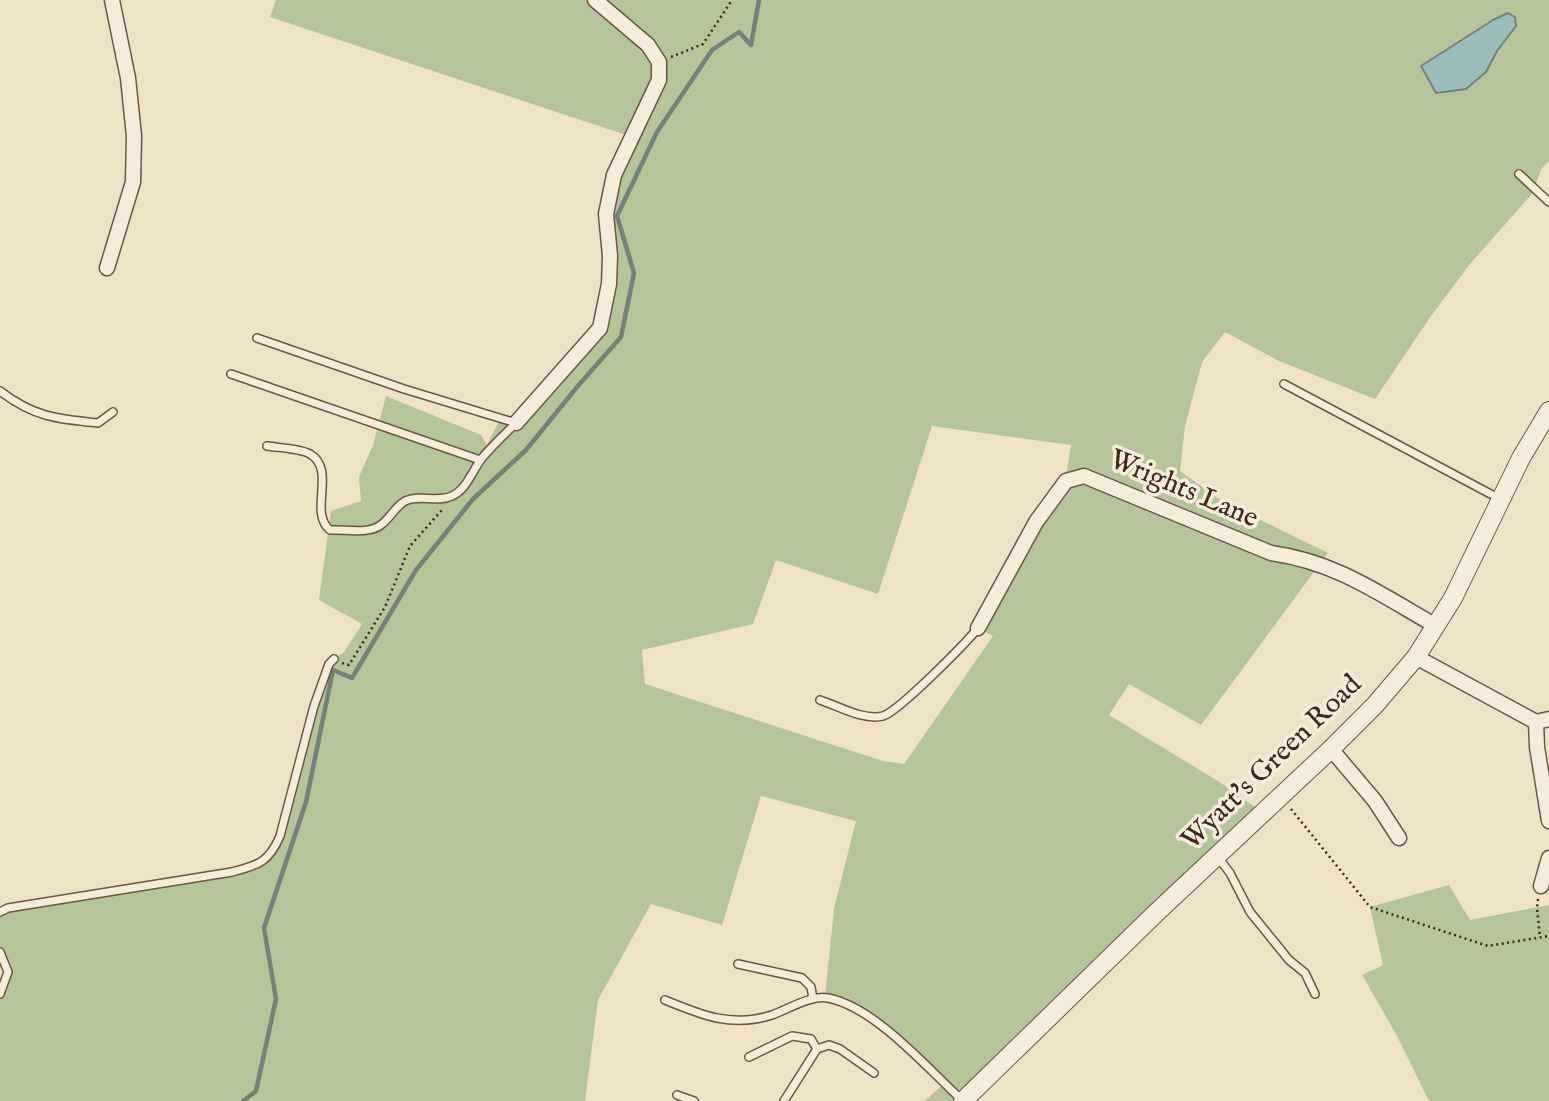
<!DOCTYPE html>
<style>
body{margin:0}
canvas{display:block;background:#f0e2c7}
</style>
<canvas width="1549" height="1101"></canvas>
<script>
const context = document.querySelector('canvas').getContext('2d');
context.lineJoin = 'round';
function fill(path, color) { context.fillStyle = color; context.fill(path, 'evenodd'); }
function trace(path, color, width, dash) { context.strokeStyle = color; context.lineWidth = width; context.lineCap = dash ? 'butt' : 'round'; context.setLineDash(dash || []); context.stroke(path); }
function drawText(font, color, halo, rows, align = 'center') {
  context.font = font + ' "IM FELL English",serif'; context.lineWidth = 7; context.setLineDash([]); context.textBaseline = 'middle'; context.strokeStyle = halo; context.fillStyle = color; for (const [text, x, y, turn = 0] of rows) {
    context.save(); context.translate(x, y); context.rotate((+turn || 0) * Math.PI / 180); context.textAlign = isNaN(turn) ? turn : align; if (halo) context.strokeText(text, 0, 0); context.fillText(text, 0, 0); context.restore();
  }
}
fill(new Path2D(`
 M 276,0 L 1549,0 L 1549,161 L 1542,168 L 1531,195 L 1470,264 L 1431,316 L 1375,399 L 1279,361 L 1225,332 L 1202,362 L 1185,426 L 1180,471 L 1222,501 L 1328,553 L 1201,725 L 1129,684 L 1109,715 L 1218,781 L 1262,812 L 963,1101 L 924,1101 L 944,1084 L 874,1019 L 825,997 L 834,909 L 856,821 L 761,796 L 722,925 L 651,904 L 598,1000 L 585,1101 L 0,1101 L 0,994 L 8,972 L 0,952 L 0,912 L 232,872 L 272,855 L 314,706 L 334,659 L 344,652 L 362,624 L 319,600 L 331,511 L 361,501 L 359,477 L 373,445 L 386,396 L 481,435 L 487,445 L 500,419 L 516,423 L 600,327 L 606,214 L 632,137 L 270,17 ZM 932,426 L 1071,445 L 1065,482 L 978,628 L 993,636 L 904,764 L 883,761 L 645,684 L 642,650 L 753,624 L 776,560 L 878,594 Z
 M 1449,885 L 1470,920 L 1549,905 L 1549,1101 L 1429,1101 L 1396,1034 L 1362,975 L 1383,965 L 1370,907 Z`), '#b5c499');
const water = new Path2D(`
 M 1508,13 L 1515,17 L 1516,26 L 1497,51 L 1486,72 L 1466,89 L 1436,93 L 1421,66 L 1493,20 Z`);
fill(water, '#9bbdbb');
trace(water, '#76817b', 2);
trace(new Path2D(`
 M 243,1101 L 256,1091 L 276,999 L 264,928 L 306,802 L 333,670 L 352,678 L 416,570 L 473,499 L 526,450 L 577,387 L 621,337 L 634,273 L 617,216 L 657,132 L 712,50 L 739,32 L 751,45 L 759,0`), '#76817b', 4.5);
const service = new Path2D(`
 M 1519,174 L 1549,202
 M 257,338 L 404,389 L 516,423
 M 231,374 L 480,460
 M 1284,384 L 1500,499
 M 0,391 C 34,417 57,419 98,423 L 113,412
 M 267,446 C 280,448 299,448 310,454 C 337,470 308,512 330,530 C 345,529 370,535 382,524 C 391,517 395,507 405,501 C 420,494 437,503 452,496 C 467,489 472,471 482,458 C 492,446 504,435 516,423
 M 820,700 C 838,706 864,721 883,716 C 899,711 965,644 978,628
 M 1217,856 L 1230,873 L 1250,912 L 1289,960 L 1305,973 L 1315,994
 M 0,912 L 8,908 L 232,872 C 259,865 269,862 280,836 L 314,706 L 329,664 L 334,659
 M 0,952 L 8,972 L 0,994
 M 738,964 L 802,978 L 811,987 L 813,999
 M 665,1000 C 701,1015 732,1028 772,1015 C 789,1009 810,995 828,998 C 875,1007 927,1068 962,1100
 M 749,1057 L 792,1036 L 811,1039 L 817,1049
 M 677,1095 L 694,1101
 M 784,1101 L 817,1049 L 829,1045 L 840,1049 L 874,1073`);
const minor = new Path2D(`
 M 107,268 L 133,182 L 134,136 L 128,78 L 112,0
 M 516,423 L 600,328 L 609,284 L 610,256 L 606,214 L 614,175 L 659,80 L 659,62 L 648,45 L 595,0
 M 978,628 L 1036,522 L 1066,481 L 1084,476 L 1271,553 C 1336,562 1380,594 1436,626
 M 1416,657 L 1536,722 L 1549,719
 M 1536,722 L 1537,747 L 1549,821
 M 1331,749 L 1375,801 L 1399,838
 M 1541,886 L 1549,858`);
const tertiary = new Path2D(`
 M 963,1101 L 1157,912 L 1331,749 L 1375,705 L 1416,657 L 1453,598 L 1521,458 L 1549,411`);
trace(service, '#6b5647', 10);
trace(minor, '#6b5647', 17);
trace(tertiary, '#6b5647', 20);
trace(new Path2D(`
 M 671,57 L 703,44 L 732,0
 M 342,663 L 349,665 L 385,607 L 410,546 L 442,510
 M 1291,809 L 1370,907 L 1488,946 L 1549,936
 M 1538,899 L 1537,908 L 1540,937`), '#3f281c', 2.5, [2, 3.5]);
trace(service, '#f5ecdb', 7);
trace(minor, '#f5ecdb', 14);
trace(tertiary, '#f5ecdb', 18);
drawText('28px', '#3f281c', '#f5ecdb', [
 ["Wrights Lane",1183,491,23],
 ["Wyatt's Green Road",1273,764,-44]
]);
</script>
